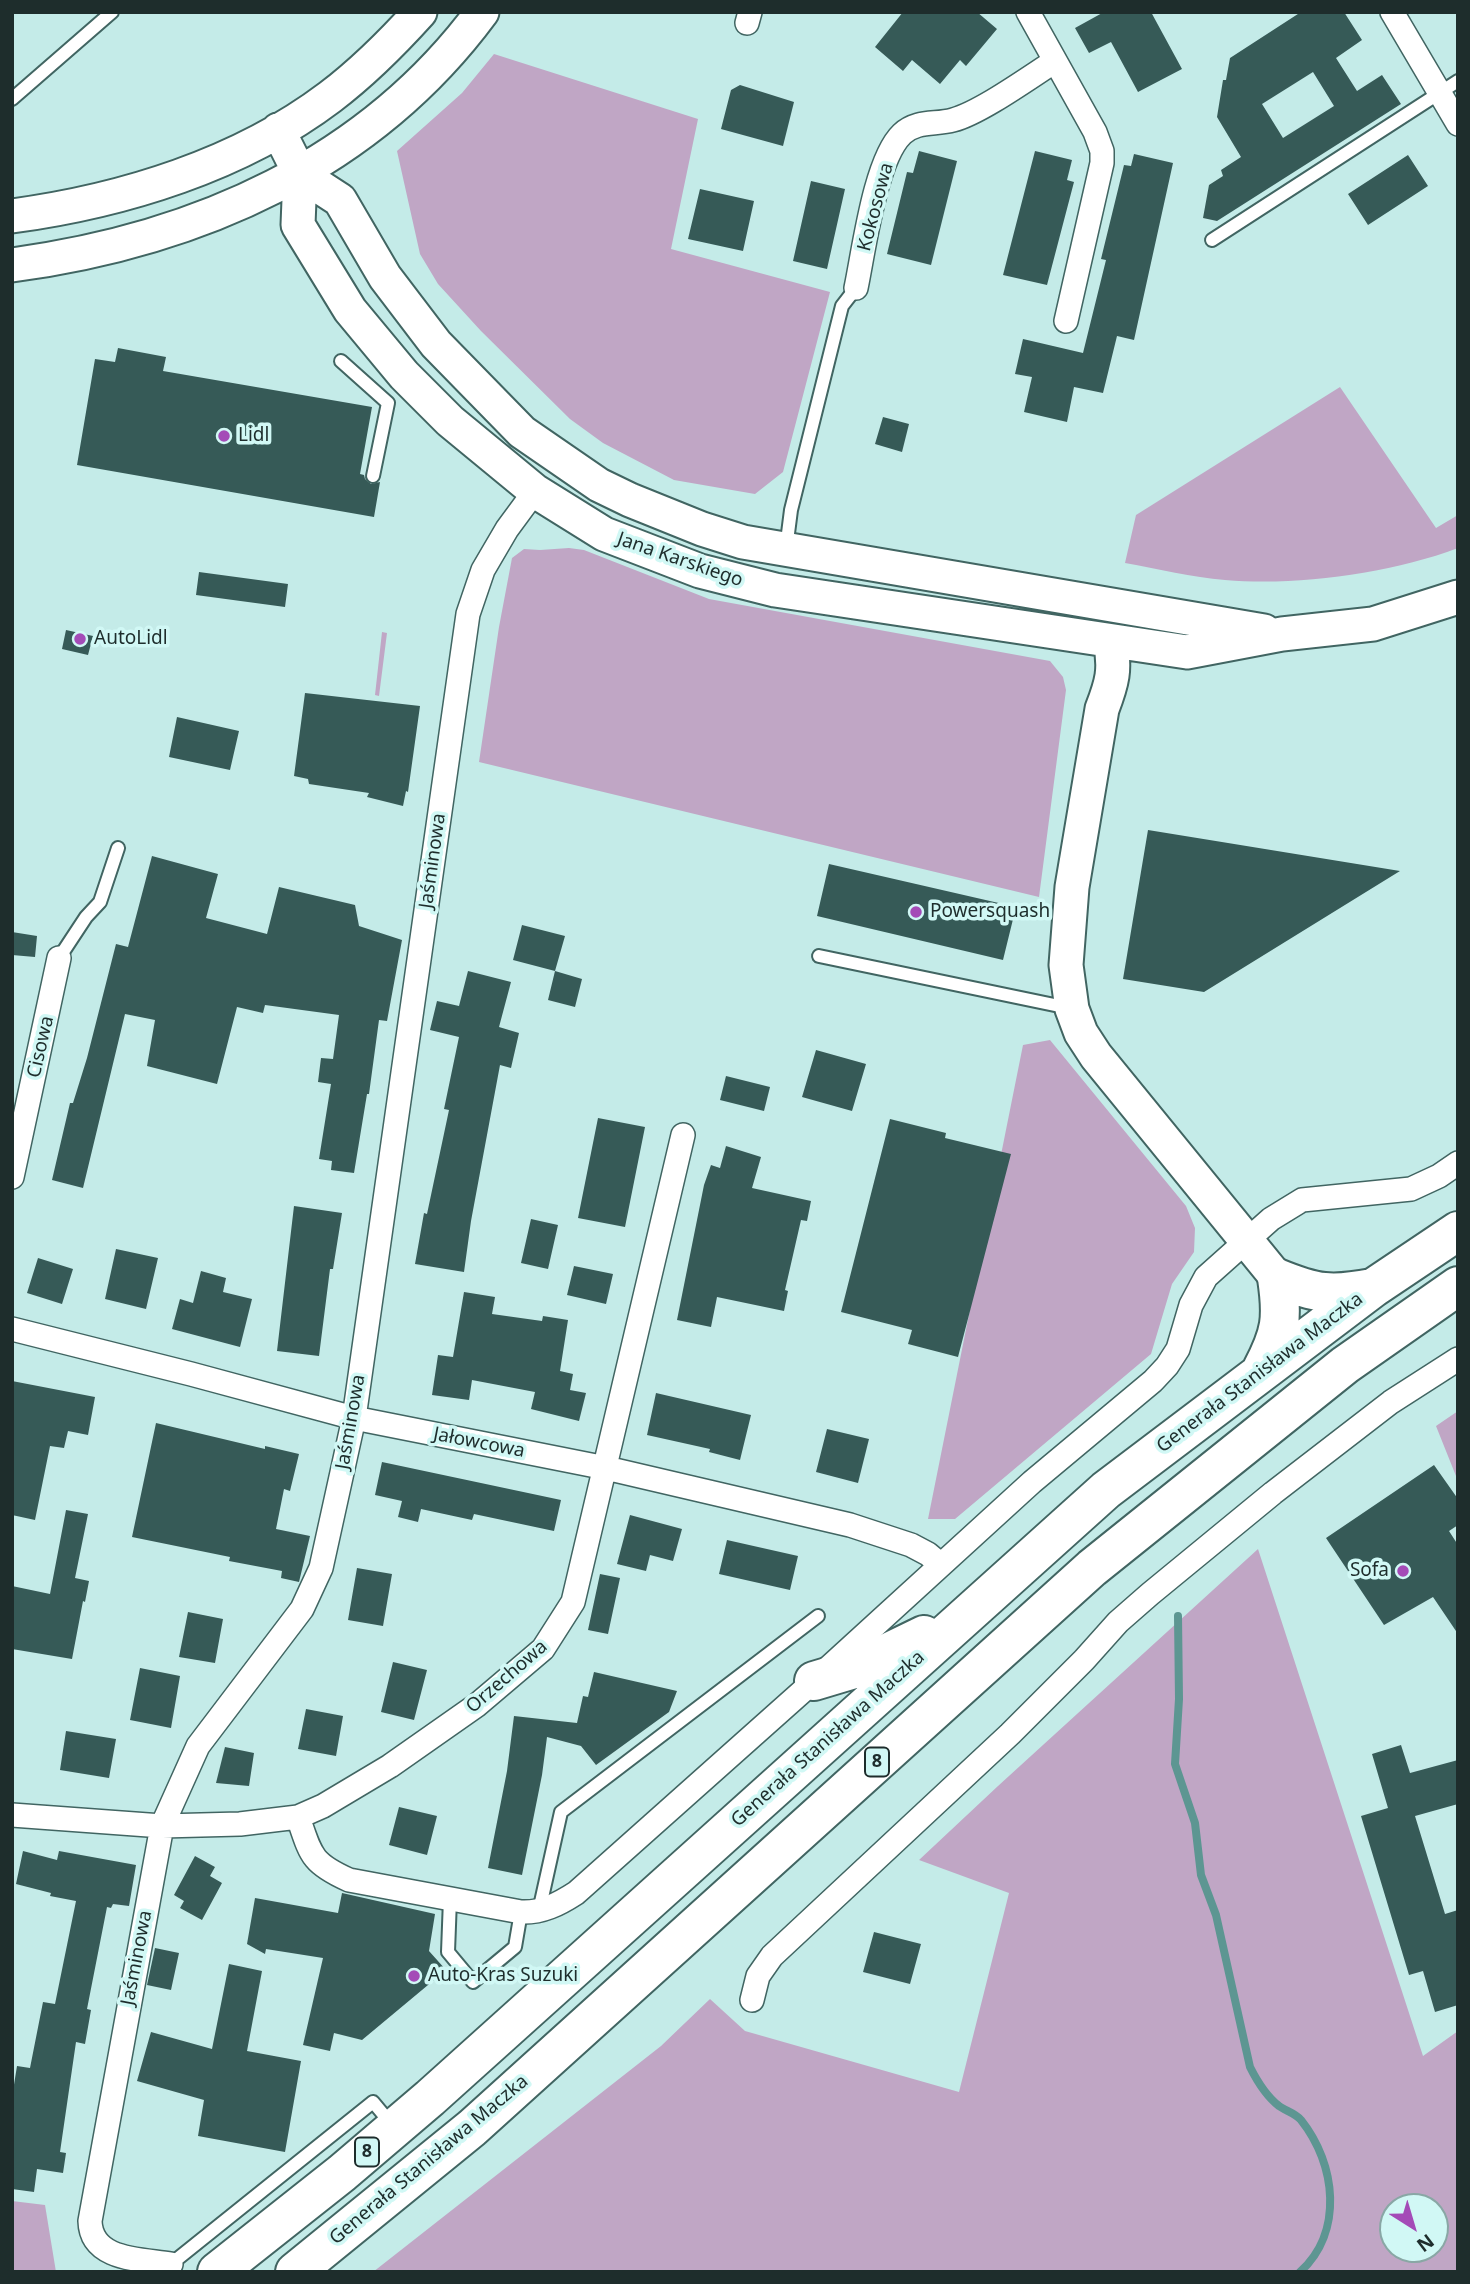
<!DOCTYPE html>
<meta charset="utf-8">
<style>
body{margin:0}
#map{position:relative;width:1470px;height:2284px;overflow:hidden;background:#c4ebe8;font-family:"Noto Sans",sans-serif}
canvas{display:block}
.frame{position:absolute;inset:0;border:14px solid #1e2d2c;pointer-events:none}
.north{position:absolute;left:1379px;top:2193px;width:70px;height:70px;box-sizing:border-box;background:#d1f8f5;border:2px solid #89a7a5;border-radius:50%;rotate:143deg;font-size:19px;font-weight:700;line-height:28px;text-align:center;color:#1e2d2c}
.north::after{content:'';display:block;margin:auto;width:24px;height:32px;background:#a44bb7;clip-path:polygon(50% 0,100% 100%,50% 72%,0 100%)}
</style>
<div id="map">
<canvas width="1470" height="2284"></canvas>
<div class="frame"></div>
<div class="north">N</div>
</div>
<script>
const context = document.querySelector('canvas').getContext('2d');
context.lineJoin = 'round';
function fill(path, color) { context.fillStyle = color; context.fill(path, 'evenodd'); }
function trace(path, color, width, dash) { context.strokeStyle = color; context.lineWidth = width; context.lineCap = dash ? 'butt' : 'round'; context.setLineDash(dash || []); context.stroke(path); }
function drawText(font, color, halo, rows, align = 'center') {
  context.font = font + ' "Noto Sans",sans-serif'; context.lineWidth = 7; context.setLineDash([]); context.textBaseline = 'middle'; context.strokeStyle = halo; context.fillStyle = color; for (const [text, x, y, turn = 0] of rows) {
    context.save(); context.translate(x, y); context.rotate((+turn || 0) * Math.PI / 180); context.textAlign = isNaN(turn) ? turn : align; if (halo) context.strokeText(text, 0, 0); context.fillText(text, 0, 0); context.restore();
  }
}
fill(new Path2D(`
 M 494,54 L 698,119 L 671,249 L 830,292 L 783,472 L 755,494 L 674,480 L 603,443 L 570,419 L 481,331 L 438,284 L 420,254 L 397,151 L 462,93 Z
 M 1340,387 L 1436,528 L 1458,515 L 1458,548 C 1389,574 1298,586 1225,580 C 1192,577 1158,569 1125,563 L 1136,515 Z
 M 569,548 L 584,550 L 709,599 L 1050,661 L 1063,677 L 1066,690 L 1039,897 L 479,762 L 499,627 L 512,558 L 524,549 L 540,550 Z
 M 382,632 L 387,633 L 379,696 L 375,695 Z
 M 1050,1040 L 1186,1206 L 1195,1228 L 1194,1252 L 1172,1284 L 1151,1354 L 955,1519 L 928,1519 L 1023,1045 Z
 M 1458,1411 L 1458,1481 L 1436,1426 Z
 M 1258,1549 L 1423,2056 L 1458,2031 L 1458,2272 L 373,2272 L 661,2046 L 710,1999 L 745,2031 L 959,2092 L 1009,1893 L 919,1860 L 998,1786 ZM 1435,2207 L 1435,2249 L 1393,2249 L 1393,2207 Z
 M 12,2201 L 45,2205 L 56,2272 L 12,2272 Z`), '#c0a6c5');
trace(new Path2D(`
 M 1178,1616 L 1179,1699 L 1175,1764 L 1195,1823 L 1201,1875 L 1216,1915 L 1250,2067 C 1257,2081 1266,2096 1279,2106 C 1286,2111 1295,2113 1301,2120 C 1336,2164 1344,2232 1300,2272`), '#5d9692', 8);
fill(new Path2D(`
 M 903,12 L 977,12 L 997,29 L 966,66 L 960,60 L 940,84 L 912,60 L 903,71 L 875,47 Z
 M 1104,12 L 1151,12 L 1182,69 L 1138,92 L 1111,42 L 1089,53 L 1075,28 Z
 M 1301,12 L 1344,12 L 1362,40 L 1336,58 L 1357,91 L 1382,75 L 1401,104 L 1217,221 L 1203,218 L 1209,185 L 1223,176 L 1221,170 L 1241,157 L 1217,117 L 1223,80 L 1226,80 L 1230,58 ZM 1313,72 L 1334,106 L 1283,138 L 1262,104 Z
 M 740,85 L 794,102 L 783,146 L 721,129 L 731,90 Z
 M 919,151 L 957,161 L 931,265 L 887,254 L 907,172 L 913,173 Z
 M 1035,151 L 1072,160 L 1067,180 L 1074,182 L 1047,285 L 1003,275 Z
 M 1134,154 L 1173,163 L 1134,340 L 1117,336 L 1103,393 L 1074,387 L 1067,422 L 1024,412 L 1032,377 L 1015,374 L 1023,339 L 1083,353 L 1106,260 L 1101,259 L 1124,165 L 1131,166 Z
 M 1408,155 L 1428,186 L 1368,225 L 1348,194 Z
 M 811,181 L 845,189 L 827,269 L 793,261 Z
 M 700,189 L 754,201 L 743,251 L 688,239 Z
 M 118,348 L 166,357 L 163,371 L 372,407 L 360,474 L 364,475 L 365,479 L 371,484 L 380,482 L 374,517 L 77,465 L 95,359 L 115,362 Z
 M 883,417 L 909,424 L 902,452 L 875,444 Z
 M 199,572 L 288,584 L 285,607 L 196,595 Z
 M 66,630 L 93,636 L 88,655 L 62,649 Z
 M 305,693 L 420,706 L 408,792 L 406,791 L 403,806 L 367,797 L 369,793 L 309,784 L 308,779 L 294,776 Z
 M 177,717 L 239,731 L 230,770 L 169,757 Z
 M 1148,830 L 1228,843 L 1400,871 L 1204,992 L 1123,979 Z
 M 152,856 L 218,874 L 206,918 L 267,934 L 279,887 L 355,905 L 359,926 L 402,940 L 387,1021 L 379,1020 L 369,1094 L 367,1094 L 354,1173 L 331,1170 L 332,1161 L 319,1159 L 331,1084 L 318,1082 L 321,1058 L 333,1059 L 339,1015 L 265,1005 L 263,1013 L 237,1007 L 217,1084 L 147,1066 L 155,1020 L 125,1014 L 83,1188 L 52,1180 L 70,1103 L 73,1103 L 87,1058 L 116,944 L 128,947 Z
 M 829,864 L 1016,907 L 1003,960 L 817,916 Z
 M 522,925 L 565,936 L 555,971 L 513,960 Z
 M 12,932 L 37,936 L 35,957 L 12,955 Z
 M 468,971 L 511,982 L 499,1027 L 519,1033 L 511,1068 L 500,1065 L 471,1221 L 464,1272 L 415,1264 L 424,1213 L 427,1214 L 449,1110 L 444,1109 L 459,1037 L 430,1030 L 437,1001 L 459,1006 Z
 M 555,971 L 582,979 L 575,1007 L 548,1000 Z
 M 816,1050 L 866,1064 L 852,1111 L 802,1097 Z
 M 726,1076 L 770,1087 L 764,1111 L 720,1100 Z
 M 598,1118 L 645,1127 L 625,1227 L 578,1218 Z
 M 890,1119 L 946,1133 L 945,1138 L 1011,1154 L 958,1357 L 908,1344 L 912,1330 L 841,1312 Z
 M 726,1146 L 761,1157 L 752,1188 L 811,1201 L 807,1221 L 801,1220 L 785,1290 L 788,1291 L 784,1311 L 717,1297 L 711,1327 L 677,1320 L 704,1185 L 711,1165 L 720,1168 Z
 M 294,1206 L 342,1213 L 333,1269 L 330,1269 L 319,1356 L 277,1351 Z
 M 531,1219 L 558,1225 L 548,1269 L 521,1263 Z
 M 116,1249 L 158,1258 L 146,1309 L 105,1299 Z
 M 38,1258 L 73,1269 L 62,1304 L 27,1293 Z
 M 574,1266 L 613,1274 L 606,1304 L 567,1295 Z
 M 201,1271 L 226,1278 L 223,1292 L 252,1299 L 240,1347 L 172,1329 L 180,1299 L 193,1303 Z
 M 464,1292 L 495,1297 L 492,1314 L 542,1321 L 543,1316 L 568,1320 L 560,1371 L 573,1374 L 570,1390 L 586,1393 L 579,1421 L 531,1409 L 535,1392 L 472,1380 L 469,1400 L 432,1395 L 438,1355 L 453,1357 Z
 M 12,1381 L 95,1397 L 88,1435 L 68,1431 L 64,1448 L 50,1446 L 35,1520 L 12,1515 Z
 M 656,1393 L 751,1415 L 740,1460 L 709,1452 L 710,1449 L 647,1435 Z
 M 156,1423 L 265,1449 L 265,1446 L 299,1454 L 290,1491 L 284,1489 L 276,1529 L 310,1536 L 299,1582 L 281,1578 L 282,1571 L 229,1561 L 230,1557 L 132,1537 Z
 M 827,1429 L 869,1439 L 858,1483 L 816,1472 Z
 M 382,1462 L 561,1500 L 554,1531 L 474,1514 L 472,1520 L 421,1509 L 418,1522 L 398,1517 L 402,1501 L 375,1495 Z
 M 1434,1465 L 1458,1499 L 1458,1525 L 1449,1531 L 1458,1545 L 1458,1634 L 1433,1597 L 1384,1625 L 1326,1538 Z
 M 66,1510 L 88,1514 L 75,1578 L 89,1581 L 85,1602 L 83,1601 L 72,1659 L 12,1649 L 12,1586 L 50,1594 Z
 M 630,1515 L 682,1529 L 673,1561 L 650,1555 L 646,1571 L 617,1564 Z
 M 727,1540 L 798,1556 L 790,1590 L 719,1574 Z
 M 357,1568 L 392,1574 L 383,1626 L 348,1620 Z
 M 600,1574 L 620,1578 L 608,1634 L 588,1630 Z
 M 188,1612 L 223,1619 L 215,1663 L 179,1657 Z
 M 393,1662 L 427,1670 L 414,1720 L 381,1712 Z
 M 140,1668 L 180,1676 L 171,1728 L 130,1720 Z
 M 594,1672 L 677,1691 L 669,1712 L 596,1765 L 581,1746 L 547,1737 L 542,1775 L 522,1875 L 488,1868 L 507,1771 L 514,1716 L 577,1723 L 583,1696 L 588,1697 Z
 M 306,1709 L 343,1716 L 336,1756 L 298,1749 Z
 M 66,1731 L 116,1739 L 109,1778 L 60,1770 Z
 M 1401,1745 L 1410,1773 L 1458,1760 L 1458,1804 L 1415,1816 L 1445,1914 L 1458,1910 L 1458,2005 L 1435,2012 L 1423,1971 L 1409,1975 L 1361,1816 L 1388,1808 L 1372,1754 Z
 M 225,1747 L 254,1753 L 249,1786 L 216,1783 Z
 M 399,1807 L 437,1816 L 427,1855 L 389,1845 Z
 M 23,1851 L 57,1860 L 59,1851 L 136,1865 L 129,1906 L 113,1904 L 111,1908 L 107,1907 L 87,2009 L 91,2010 L 85,2044 L 76,2042 L 60,2152 L 66,2153 L 63,2173 L 37,2169 L 34,2192 L 12,2189 L 12,2097 L 17,2066 L 30,2068 L 43,2002 L 55,2004 L 76,1901 L 50,1896 L 51,1893 L 16,1884 Z
 M 195,1856 L 215,1867 L 210,1876 L 222,1883 L 202,1920 L 180,1908 L 184,1901 L 174,1895 Z
 M 342,1893 L 435,1914 L 429,1951 L 446,1970 L 362,2040 L 334,2033 L 330,2051 L 303,2045 L 323,1958 L 266,1949 L 265,1954 L 247,1944 L 255,1898 L 338,1913 Z
 M 874,1932 L 921,1944 L 910,1984 L 863,1972 Z
 M 155,1948 L 179,1953 L 171,1990 L 147,1985 Z
 M 229,1964 L 262,1971 L 247,2051 L 301,2061 L 285,2152 L 198,2136 L 204,2100 L 137,2081 L 151,2032 L 212,2049 Z`), '#365a57');
const lane = new Path2D(`
 M 12,99 L 112,12
 M 1212,240 L 1458,81
 M 341,361 L 388,403 L 373,476
 M 786,549 L 791,510 L 842,306 L 856,288
 M 819,956 L 1069,1008
 M 59,958 L 86,917 L 100,902 L 118,848
 M 450,1899 L 448,1952 L 473,1982 L 515,1947 L 521,1912
 M 539,1911 L 561,1812 L 818,1616
 M 171,2264 L 373,2102 L 393,2126`);
const street = new Path2D(`
 M 1028,12 L 1095,132 L 1102,151 L 1102,163 L 1066,321
 M 1392,12 L 1458,124
 M 747,23 L 750,12
 M 856,288 C 864,250 875,160 902,134 C 917,120 935,125 953,120 C 980,113 1030,77 1055,61
 M 12,1177 L 59,958
 M 12,1329 L 191,1374 L 354,1418 L 606,1468 L 850,1525 L 911,1545 L 928,1554 L 941,1565
 M 12,1815 L 162,1826 L 240,1824 L 298,1817 L 323,1806 L 390,1766 L 477,1705 L 543,1649 L 573,1602 L 683,1135
 M 298,1817 C 311,1855 311,1863 349,1880 L 521,1912 C 542,1913 559,1904 576,1893 L 814,1681 L 1032,1482 L 1153,1381 L 1167,1366 L 1178,1349 L 1191,1305 L 1206,1277 L 1271,1219 L 1302,1200 L 1411,1189 L 1439,1176 L 1458,1163
 M 752,2000 L 758,1976 L 772,1956 L 1010,1734 L 1084,1660 L 1118,1622 L 1150,1594 L 1273,1493 L 1391,1402 L 1458,1359
 M 171,2264 C 141,2259 91,2261 90,2221 L 162,1826 L 198,1746 L 302,1609 L 321,1568 L 354,1418 L 468,614 L 483,570 L 507,529 L 535,491`);
const secondary = new Path2D(`
 M 278,130 L 300,174 L 298,225 L 350,310 L 404,375 L 450,421 L 535,491 L 604,534 L 700,571 L 775,590 L 1187,652 L 1282,634 L 1373,624 L 1458,597
 M 300,174 L 340,200 L 385,277 L 436,344 L 522,432 L 599,485 L 630,500 L 702,529 L 743,542 L 1264,631
 M 12,216 C 123,201 240,165 330,97 C 363,72 392,43 420,12
 M 12,265 C 197,240 369,165 482,12
 M 1110,642 C 1116,669 1112,683 1102,709 L 1072,887 L 1066,965 L 1072,1009 L 1081,1033 L 1096,1056 L 1277,1278`);
const highway = new Path2D(`
 M 1277,1278 C 1316,1294 1331,1296 1373,1288
 M 1262,1369 C 1281,1333 1283,1318 1277,1278
 M 814,1681 L 854,1669 L 924,1635
 M 217,2272 L 342,2173 L 430,2098 L 1106,1490 L 1373,1288 L 1458,1231
 M 295,2272 L 472,2128 L 1092,1568 L 1345,1365 L 1458,1286`);
trace(lane, '#416562', 16);
trace(street, '#416562', 26);
trace(secondary, '#416562', 37);
trace(highway, '#416562', 42);
trace(lane, '#fff', 12);
trace(street, '#fff', 23);
trace(secondary, '#fff', 33);
trace(highway, '#fff', 38);
for (const [x, y, r, color] of [
 [224,436,7,"#a44bb7"],
 [80,639,7,"#a44bb7"],
 [916,912,7,"#a44bb7"],
 [1403,1571,7,"#a44bb7"],
 [414,1976,7,"#a44bb7"]
]) { const dot = new Path2D(); dot.arc(x, y, r, 0, 2 * Math.PI); context.fillStyle = color; context.fill(dot); trace(dot, '#d1f8f5', 2.5); }
for (const [x, y, w] of [
 [877,1762,24],
 [367,2152,24]
]) { const box = new Path2D(); box.roundRect(x - w / 2, y - 14.5, w, 29, 5); context.fillStyle = '#d1f8f5'; context.fill(box); trace(box, '#1e2d2c', 2); }
drawText('bold 18px', '#1e2d2c', null, [
 ["8",877,1762],
 ["8",367,2152]
]);
drawText('19px', '#1e2d2c', '#d1f8f5', [
 ["Kokosowa",876,207,-75],
 ["Jana Karskiego",680,560,19],
 ["Jaśminowa",433,861,-82],
 ["Cisowa",41,1047,-77],
 ["Generała Stanisława Maczka",1260,1373,-37],
 ["Jaśminowa",351,1422,-80],
 ["Jałowcowa",479,1443,11],
 ["Orzechowa",507,1677,-41],
 ["Generała Stanisława Maczka",828,1739,-42],
 ["Jaśminowa",137,1958,-79],
 ["Generała Stanisława Maczka",429,2160,-40]
]);
drawText('19px', '#1e2d2c', '#d1f8f5', [
 ["Lidl",238,436],
 ["AutoLidl",94,639],
 ["Powersquash",930,912],
 ["Sofa",1389,1571,"right"],
 ["Auto-Kras Suzuki",428,1976]
], 'left');
</script>
